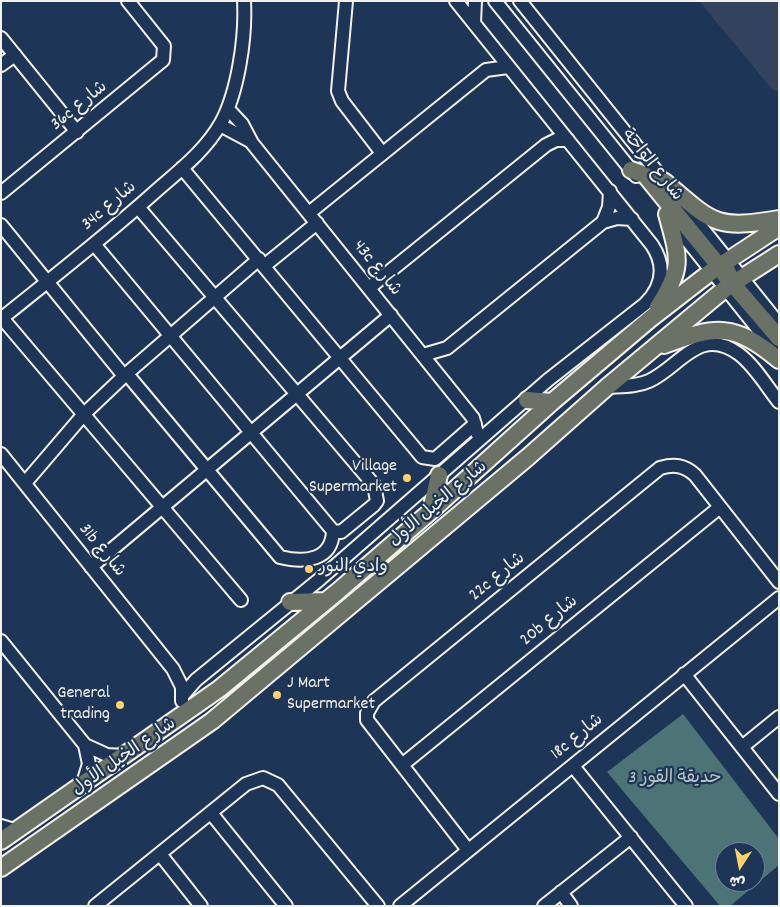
<!DOCTYPE html>
<meta charset="utf-8">
<style>
body{margin:0}
#map{position:relative;width:780px;height:907px;overflow:hidden;background:#1d3557;font-family:Dekko,"Playpen Sans Arabic",sans-serif}
canvas{display:block}
.frame{position:absolute;inset:0;border:2px solid #f4f1e8;pointer-events:none}
.north{position:absolute;left:715px;top:842px;width:50px;height:50px;box-sizing:border-box;background:#1d3557;border:1px solid #738091;border-radius:50%;rotate:191deg;font-size:14px;font-weight:700;line-height:20px;text-align:center;color:#f4f1e8}
.north::after{content:'';display:block;margin:auto;width:18px;height:22px;background:#ffd166;clip-path:polygon(50% 0,100% 100%,50% 72%,0 100%)}
</style>
<div id="map">
<canvas width="780" height="907"></canvas>
<div class="frame"></div>
<div class="north">ش</div>
</div>
<script>
const context = document.querySelector('canvas').getContext('2d');
context.lineJoin = 'round';
function fill(path, color) { context.fillStyle = color; context.fill(path, 'evenodd'); }
function trace(path, color, width, dash) { context.strokeStyle = color; context.lineWidth = width; context.lineCap = dash ? 'butt' : 'round'; context.setLineDash(dash || []); context.stroke(path); }
function drawText(font, color, halo, rows, align = 'center') {
  context.font = font + ' Dekko,"Playpen Sans Arabic",sans-serif'; context.lineWidth = 4.5; context.setLineDash([]); context.textBaseline = 'middle'; context.strokeStyle = halo; context.fillStyle = color; for (const [text, x, y, turn = 0] of rows) {
    context.save(); context.translate(x, y); context.rotate((+turn || 0) * Math.PI / 180); context.textAlign = isNaN(turn) ? turn : align; if (halo) context.strokeText(text, 0, 0); context.fillText(text, 0, 0); context.restore();
  }
}
fill(new Path2D(`
 M 699,1 L 779,1 L 779,92 L 772,89 Z`), '#33435e');
fill(new Path2D(`
 M 683,714 L 779,839 L 779,865 L 730,906 L 720,906 L 607,772 ZM 725,852 L 755,852 L 755,882 L 725,882 Z`), '#4c7376');
const minor = new Path2D(`
 M 346,1 L 338,91 L 342,101 L 382,153
 M 495,1 L 636,176
 M 520,1 L 779,324
 M 474,23 L 475,1
 M 1,38 L 77,132
 M 1,65 L 15,55
 M 228,109 L 242,124 L 252,143 L 473,418 L 477,433
 M 220,125 L 250,141
 M 182,168 L 422,457 L 435,459 L 475,424
 M 1,193 L 163,60 L 164,46 L 128,1
 M 309,213 L 486,70 L 508,67
 M 603,222 L 609,207 L 610,191
 M 1,225 L 124,376
 M 683,235 L 778,354
 M 94,244 L 333,531 L 341,532 L 374,505 L 377,501 L 374,485 L 138,207
 M 264,266 L 317,223
 M 369,288 L 546,145 L 556,140 L 568,140
 M 2,318 L 241,600
 M 1,319 C 53,277 106,236 156,191 C 180,170 205,151 221,123 C 238,92 246,37 244,1
 M 423,355 L 447,348 L 603,222 L 617,218 L 632,219
 M 127,374 L 280,557 C 304,563 332,561 333,531
 M 607,387 C 621,386 636,387 649,381 C 680,367 699,325 739,354 C 755,366 767,387 779,402
 M 1,454 L 173,669 L 182,687 L 182,701
 M 25,483 L 84,414 L 124,376 L 259,259
 M 91,567 L 391,315
 M 1,641 L 85,745 L 107,755 L 123,756
 M 684,674 L 779,794
 M 183,695 L 196,680 L 320,579 L 548,380 L 645,304 C 663,286 666,266 652,245 L 456,1
 M 742,747 L 779,717
 M 402,765 L 720,507
 M 573,766 L 686,906
 M 83,783 L 89,764 L 85,745
 M 211,813 L 286,906
 M 1,826 L 17,831
 M 468,850 L 367,720 L 367,713 L 374,701 L 660,468 C 674,464 684,465 695,475 L 779,582
 M 160,854 L 201,906
 M 561,892 L 571,906
 M 95,906 L 246,784 L 263,778 L 278,785 L 378,906
 M 400,906 L 779,598
 M 544,906 L 631,837`);
const major = new Path2D(`
 M 631,170 L 645,175 L 719,266 L 728,272
 M 665,182 C 713,223 715,230 779,219
 M 725,275 L 779,338
 M 658,307 C 684,267 679,258 667,214
 M 664,345 C 717,325 734,323 779,360
 M 527,400 L 552,402
 M 431,511 L 439,475
 M 290,602 L 326,601
 M 1,841 L 219,689 L 337,592 L 431,511 L 552,402 L 650,319 L 712,271 L 779,227
 M 1,868 L 212,721 L 528,457 L 607,387 L 709,302 L 726,288 L 779,254`);
trace(minor, '#f4f1e8', 16);
trace(major, '#f4f1e8', 20);
trace(minor, '#1d3557', 12);
trace(major, '#6a7165', 16);
for (const [x, y, r, color] of [
 [407,478,5,"#ffd166"],
 [309,569,5,"#ffd166"],
 [277,695,5,"#ffd166"],
 [120,705,5,"#ffd166"]
]) { const dot = new Path2D(); dot.arc(x, y, r, 0, 2 * Math.PI); context.fillStyle = color; context.fill(dot); trace(dot, '#1d3557', 2); }
drawText('18px', '#f4f1e8', '#1d3557', [
 ["36c شارع",80,107,-39],
 ["شارع الواحة",651,166,51],
 ["34c شارع",110,207,-40],
 ["43c شارع",376,269,51],
 ["شارع الخيل الأول",439,505,-40],
 ["31b شارع",101,551,51],
 ["22c شارع",498,578,-39],
 ["20b شارع",550,622,-39],
 ["18c شارع",578,738,-39],
 ["شارع الخيل الأول",125,758,-35]
]);
drawText('18px', '#f4f1e8', '#1d3557', [
 ["Village",397,468],
 ["Supermarket",397,489],
 ["وادي النور",319,569,"left"],
 ["J Mart",287,685,"left"],
 ["Supermarket",287,706,"left"],
 ["General",110,695],
 ["trading",110,716]
], 'right');
drawText('18px', '#b9c5c0', '#1d3557', [
 ["حديقة القوز 3",675,780]
]);
</script>
